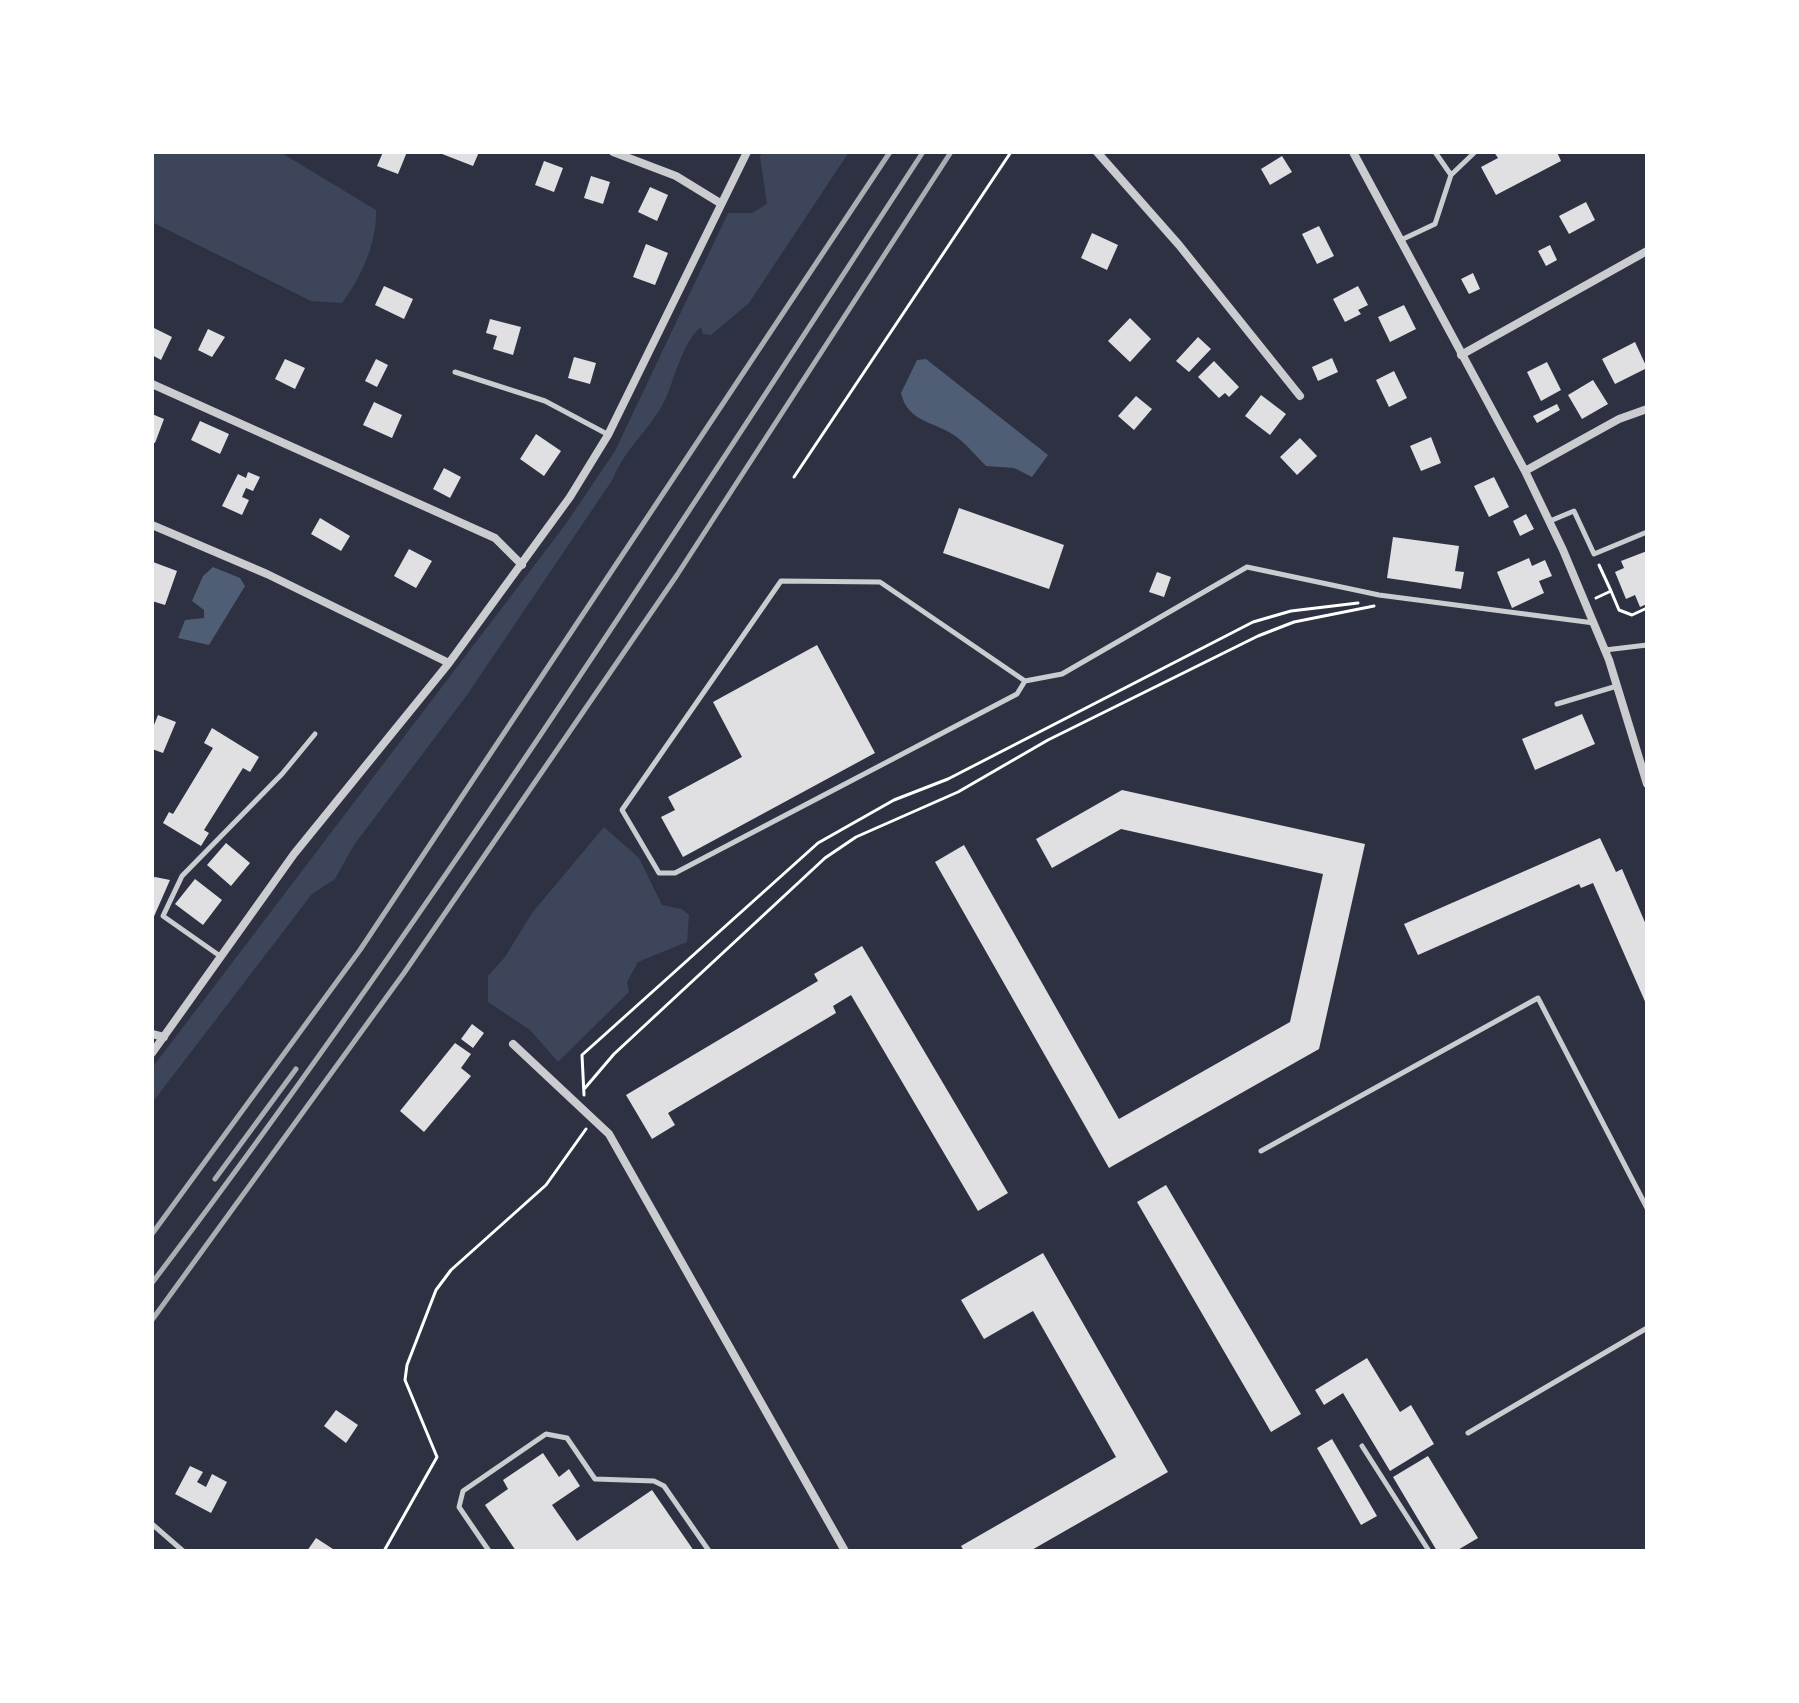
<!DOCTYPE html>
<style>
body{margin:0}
#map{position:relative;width:1799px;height:1703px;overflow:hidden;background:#2d3142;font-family:"Noto Sans",sans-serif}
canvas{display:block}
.frame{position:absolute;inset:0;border:154px solid #fff;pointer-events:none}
</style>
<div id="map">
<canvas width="1799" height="1703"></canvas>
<div class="frame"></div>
</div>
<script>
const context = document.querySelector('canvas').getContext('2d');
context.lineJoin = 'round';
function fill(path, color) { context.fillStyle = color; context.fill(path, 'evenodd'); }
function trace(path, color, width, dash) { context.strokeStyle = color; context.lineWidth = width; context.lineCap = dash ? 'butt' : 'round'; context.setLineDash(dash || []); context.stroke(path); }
fill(new Path2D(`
 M 152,152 L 280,152 L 376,210 C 377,243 362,276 342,303 L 311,301 L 152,222 Z
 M 762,152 L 849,152 L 749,303 L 711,335 L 703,334 L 701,327 C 684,341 676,372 668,393 C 656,425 624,448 613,479 L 467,695 L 354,845 L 335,879 L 312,894 L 152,1103 L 152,1068 L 565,525 L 615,451 L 728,213 L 752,213 L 767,204 L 760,157 Z
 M 604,827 L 639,858 L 662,905 L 682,909 L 689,915 L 687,942 L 638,962 L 627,982 L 629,992 L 558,1062 L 530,1030 L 488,1002 L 488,976 L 505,957 L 532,913 Z`), '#3c4559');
fill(new Path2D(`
 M 926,359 L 1048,455 L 1032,477 L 1014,468 L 986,466 C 977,457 968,446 958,438 C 937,421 908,424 901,393 L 917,360 Z
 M 213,567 L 240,578 L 245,586 L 209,645 L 178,638 L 185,620 L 204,618 L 204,610 L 192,601 L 203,576 Z`), '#4f5d75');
fill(new Path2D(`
 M 383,152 L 407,152 L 398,174 L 377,166 Z
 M 437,152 L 479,152 L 473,166 Z
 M 1494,152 L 1557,152 L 1561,161 L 1496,195 L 1481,167 L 1498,158 Z
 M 1282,156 L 1292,172 L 1270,185 L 1261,169 Z
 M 544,161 L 563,168 L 554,192 L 535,185 Z
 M 591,176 L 610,182 L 603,204 L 584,198 Z
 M 650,187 L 668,195 L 657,221 L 638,212 Z
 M 1586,202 L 1595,220 L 1569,234 L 1559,216 Z
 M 1319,226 L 1334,256 L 1317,264 L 1302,234 Z
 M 1092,233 L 1118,245 L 1107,270 L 1081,258 Z
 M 646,244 L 668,253 L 655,285 L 633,277 Z
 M 1550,245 L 1557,260 L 1546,266 L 1538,251 Z
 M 1473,273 L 1480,289 L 1469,294 L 1461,279 Z
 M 384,286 L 413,299 L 404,319 L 375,305 Z
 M 1358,286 L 1368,305 L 1358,310 L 1361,314 L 1345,322 L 1333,299 Z
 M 1404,305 L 1416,329 L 1390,342 L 1378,317 Z
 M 1130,318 L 1151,339 L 1130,362 L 1108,341 Z
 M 490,319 L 521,327 L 513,355 L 493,349 L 497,336 L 486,333 Z
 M 152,327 L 172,337 L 161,360 L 152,355 Z
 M 208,329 L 225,337 L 212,357 L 198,350 Z
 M 1198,337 L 1211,349 L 1189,372 L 1176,361 Z
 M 1635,342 L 1647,368 L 1615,384 L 1602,359 Z
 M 574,357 L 596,363 L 590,384 L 568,378 Z
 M 1332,358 L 1338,372 L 1318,381 L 1312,367 Z
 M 285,359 L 305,368 L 295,389 L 275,379 Z
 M 376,359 L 388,365 L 377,387 L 365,381 Z
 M 1214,361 L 1239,387 L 1229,397 L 1225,393 L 1219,398 L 1198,377 Z
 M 1547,362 L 1561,390 L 1541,401 L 1527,372 Z
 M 1394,371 L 1407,398 L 1389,407 L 1376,380 Z
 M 1593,380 L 1608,404 L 1582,419 L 1568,395 Z
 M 1261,395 L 1286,414 L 1270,435 L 1245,416 Z
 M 1136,396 L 1152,409 L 1134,430 L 1118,416 Z
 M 374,402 L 402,415 L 392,438 L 363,425 Z
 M 1557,404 L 1560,410 L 1537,423 L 1533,416 Z
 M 152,414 L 164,419 L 155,443 L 152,442 Z
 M 200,421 L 229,434 L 220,454 L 191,440 Z
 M 536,434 L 561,451 L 544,476 L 520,459 Z
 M 1431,437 L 1441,463 L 1421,471 L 1410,446 Z
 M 1300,438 L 1317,456 L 1297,475 L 1280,457 Z
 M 444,468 L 461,477 L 450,498 L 433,489 Z
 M 248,472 L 260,477 L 253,491 L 246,488 L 242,497 L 249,500 L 242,515 L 222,506 L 238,474 L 246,478 Z
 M 1494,477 L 1509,507 L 1489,517 L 1474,486 Z
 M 959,508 L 1064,545 L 1049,589 L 943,553 Z
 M 1526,514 L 1534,529 L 1520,536 L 1513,521 Z
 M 320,518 L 350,536 L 341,551 L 311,534 Z
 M 1393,537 L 1459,546 L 1455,571 L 1464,572 L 1461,589 L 1387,578 Z
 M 409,549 L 432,561 L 416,588 L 394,576 Z
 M 1647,551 L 1647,604 L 1640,607 L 1635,595 L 1626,599 L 1615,572 L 1624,568 L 1621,561 Z
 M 1529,558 L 1532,566 L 1545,560 L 1552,576 L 1539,581 L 1544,593 L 1512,608 L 1497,572 Z
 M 153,562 L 177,571 L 165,605 L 152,601 Z
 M 1157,572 L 1171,577 L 1164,597 L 1149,592 Z
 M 817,645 L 875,753 L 683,857 L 661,817 L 675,810 L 668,797 L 742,757 L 713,702 Z
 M 1582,714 L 1595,744 L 1535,770 L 1522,739 Z
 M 158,715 L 176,722 L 163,753 L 152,749 L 152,730 Z
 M 212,728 L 259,757 L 250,772 L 243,768 L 204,830 L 209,833 L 201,846 L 163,823 L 169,812 L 173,814 L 213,748 L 204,743 Z
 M 1122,790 L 1365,844 L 1319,1049 L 1109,1168 L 935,862 L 964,845 L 1119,1119 L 1290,1022 L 1323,874 L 1121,829 L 1052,868 L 1036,839 Z
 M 1600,838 L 1616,872 L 1622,869 L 1647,927 L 1647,1006 L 1593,883 L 1581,888 L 1579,884 L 1418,955 L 1404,924 Z
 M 226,843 L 250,863 L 231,886 L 207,865 Z
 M 155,877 L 170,880 L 152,921 L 152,878 Z
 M 195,879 L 222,900 L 203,925 L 175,904 Z
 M 862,946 L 1008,1193 L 978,1211 L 851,995 L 833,1006 L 836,1013 L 668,1113 L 675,1125 L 652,1139 L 626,1095 L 818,981 L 814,974 Z
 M 472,1024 L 484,1033 L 473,1048 L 461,1039 Z
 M 455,1043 L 471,1054 L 461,1068 L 471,1076 L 424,1132 L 400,1111 Z
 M 1166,1185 L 1301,1414 L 1271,1432 L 1137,1202 Z
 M 1043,1253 L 1168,1472 L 1030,1551 L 964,1551 L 961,1546 L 1116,1457 L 1033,1311 L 984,1339 L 961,1300 Z
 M 1367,1358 L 1400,1412 L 1411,1405 L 1434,1444 L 1390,1471 L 1343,1393 L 1324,1405 L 1315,1390 Z
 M 336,1410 L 358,1425 L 346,1443 L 324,1426 Z
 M 1332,1439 L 1377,1516 L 1361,1525 L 1317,1448 Z
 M 543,1453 L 559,1477 L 569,1469 L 580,1486 L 552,1505 L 577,1541 L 652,1490 L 694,1551 L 516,1551 L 485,1505 L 508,1489 L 503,1480 Z
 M 1428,1456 L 1478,1538 L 1456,1551 L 1437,1551 L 1393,1477 Z
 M 190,1466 L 203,1472 L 197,1482 L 206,1487 L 212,1474 L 227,1482 L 211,1513 L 175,1494 Z
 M 316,1538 L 336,1551 L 307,1551 Z`), '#e0e0e3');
trace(new Path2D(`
 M 794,477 L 1011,152
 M 1611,591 L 1619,610 L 1632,615 L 1647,608
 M 1596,598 L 1611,591 L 1599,565
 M 585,1088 L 614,1054 L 825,858 L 856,837 L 958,792 L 1048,740 L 1258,636 L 1294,622 L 1374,606
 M 584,1095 L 582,1055 L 818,843 L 894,800 L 948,779 L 1253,622 L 1291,611 L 1358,603
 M 384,1551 L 437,1457 L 405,1380 L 407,1365 L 436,1290 L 451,1270 L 546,1185 L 586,1129`), '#fff', 3);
trace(new Path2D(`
 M 1435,152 L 1451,175
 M 1401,240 L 1435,224 L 1451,175 L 1475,152
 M 455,372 L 545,401 L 607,434
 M 1550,521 L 1574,511 L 1594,554 L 1647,532
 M 1605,650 L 1647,645
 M 1025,681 L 1017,694 L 675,873 L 659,873 L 622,810 L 781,581 L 880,582 L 1025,681 L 1062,674 L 1247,567 L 1379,595 L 1594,623
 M 1557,704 L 1617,686
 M 220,956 L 163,916 L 182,876 L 282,774 L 315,734
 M 1261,1151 L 1538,998 L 1647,1208
 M 1468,1433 L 1647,1328
 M 1362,1446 L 1429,1551
 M 152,1524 L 183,1551
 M 489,1551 L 459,1507 L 463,1491 L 546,1434 L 567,1438 L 595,1479 L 654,1481 L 664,1486 L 709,1551`), '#caccd0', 5);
trace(new Path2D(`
 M 613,152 L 676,176 L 720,203
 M 1097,152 L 1179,245 L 1300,396
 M 1353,152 L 1525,471 L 1563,550 L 1609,660 L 1647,784
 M 1461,355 L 1647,251
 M 152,384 L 495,538 L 522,565
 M 1525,471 L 1619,419 L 1647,409
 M 152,525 L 267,574 L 449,663
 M 152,1034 L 164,1037
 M 513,1044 L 609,1134 L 845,1551
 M 152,1053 L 294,854 L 449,663 L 570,497 L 608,435 L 747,152`), '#caccd0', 8);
trace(new Path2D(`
 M 215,1179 L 296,1069
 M 152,1234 L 360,950 L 890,152
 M 152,1283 C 428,919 674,534 923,152
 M 152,1320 L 404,973 L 677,575 L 951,152`), '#abadb3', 5);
</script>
